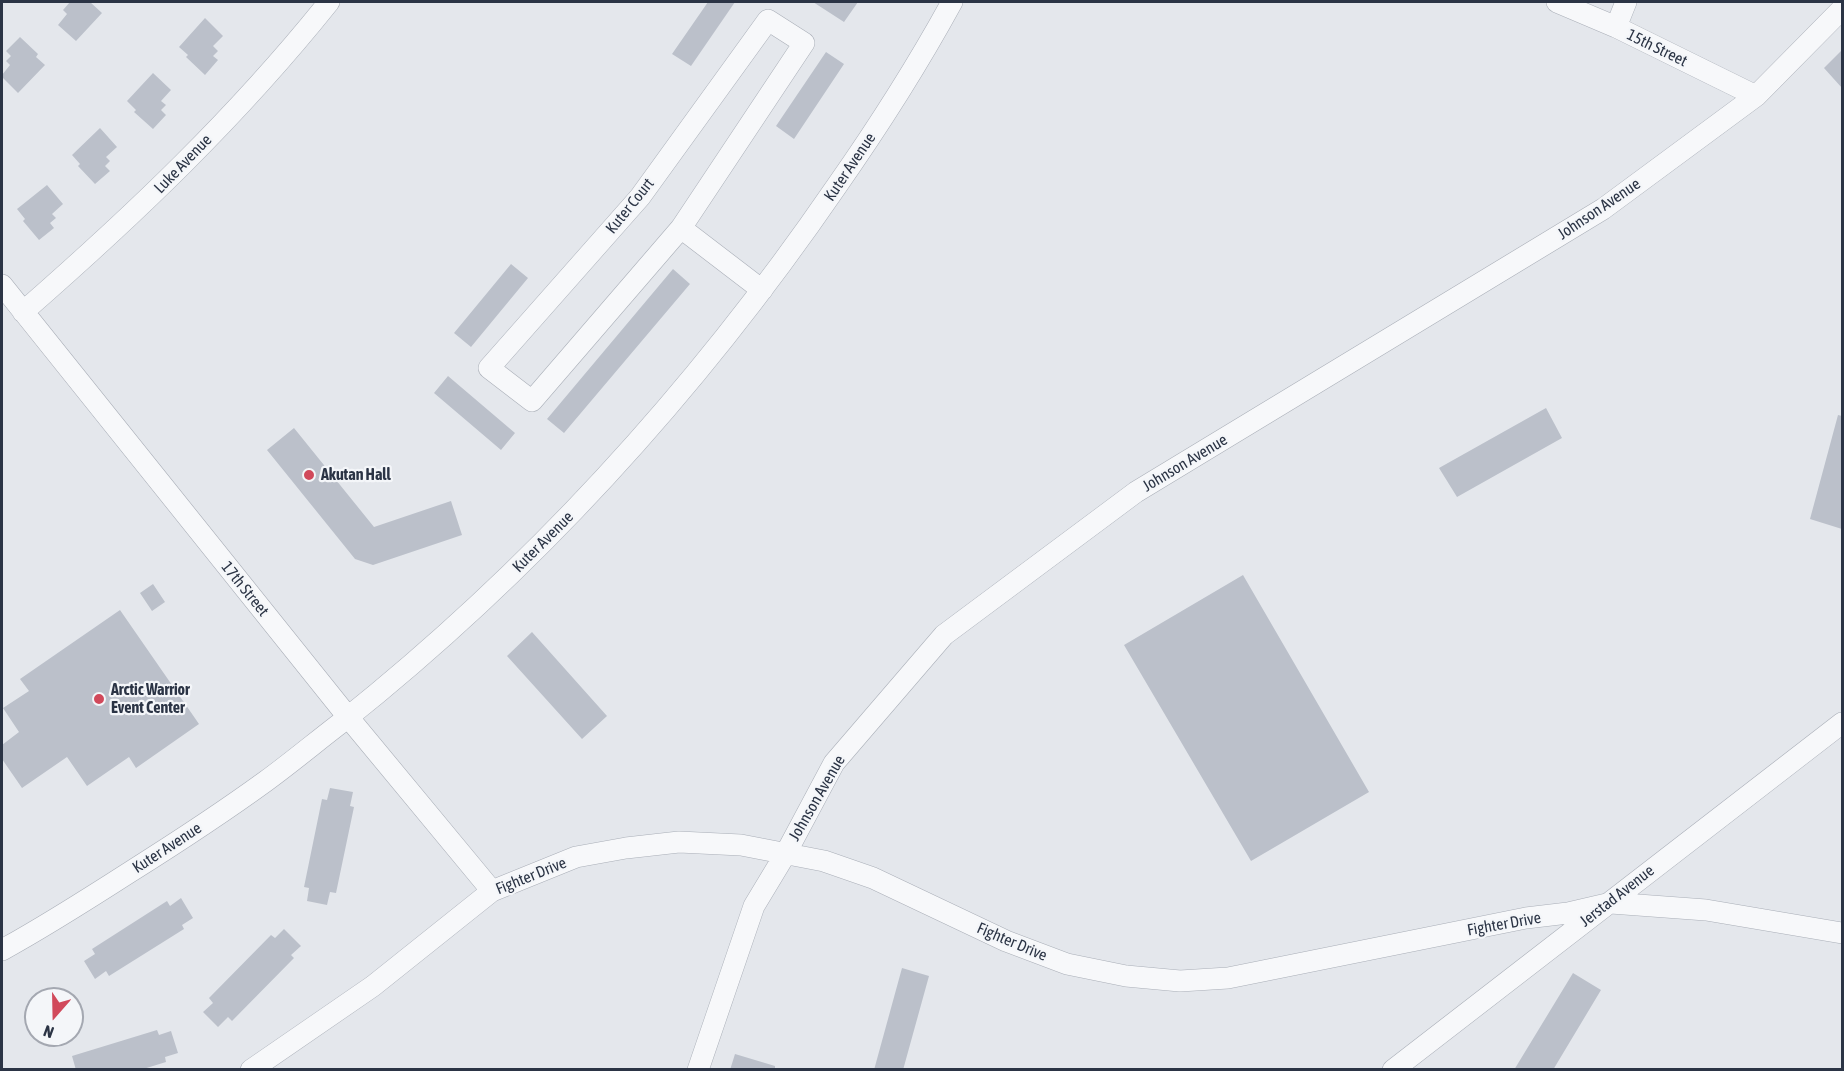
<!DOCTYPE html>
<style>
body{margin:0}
#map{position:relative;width:1844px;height:1071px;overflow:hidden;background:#e4e7ec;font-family:"Asap Condensed",sans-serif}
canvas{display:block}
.frame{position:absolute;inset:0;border:3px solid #2b3445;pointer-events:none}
.north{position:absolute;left:24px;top:987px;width:60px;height:60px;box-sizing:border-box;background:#f4f6f9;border:2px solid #a4a8b1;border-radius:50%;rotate:200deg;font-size:16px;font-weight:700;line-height:24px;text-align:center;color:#2b3445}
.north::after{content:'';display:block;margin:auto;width:21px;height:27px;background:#d1495b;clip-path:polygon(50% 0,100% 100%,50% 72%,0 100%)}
</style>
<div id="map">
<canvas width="1844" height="1071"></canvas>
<div class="frame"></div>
<div class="north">N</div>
</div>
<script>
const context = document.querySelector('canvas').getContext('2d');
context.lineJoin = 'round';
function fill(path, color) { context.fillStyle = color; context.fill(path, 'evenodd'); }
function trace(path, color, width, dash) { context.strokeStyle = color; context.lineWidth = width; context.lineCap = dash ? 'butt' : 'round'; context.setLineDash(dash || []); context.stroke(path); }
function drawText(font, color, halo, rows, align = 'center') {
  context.font = font + ' "Asap Condensed",sans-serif'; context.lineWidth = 4.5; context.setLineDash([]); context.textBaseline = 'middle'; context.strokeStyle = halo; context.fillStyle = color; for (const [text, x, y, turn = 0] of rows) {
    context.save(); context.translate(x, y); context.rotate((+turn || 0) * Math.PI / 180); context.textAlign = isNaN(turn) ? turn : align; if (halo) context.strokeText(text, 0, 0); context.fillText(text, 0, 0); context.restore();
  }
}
fill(new Path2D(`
 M 70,2 L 90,2 L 102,13 L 76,41 L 58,25 L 67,14 L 63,10 Z
 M 708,2 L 735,2 L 691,66 L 672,54 Z
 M 813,2 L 858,2 L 844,22 Z
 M 205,18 L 223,36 L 213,46 L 218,51 L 213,56 L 218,60 L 205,75 L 186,57 L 188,55 L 179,47 Z
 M 20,37 L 38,54 L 36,57 L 45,65 L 18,93 L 2,77 L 2,75 L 10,65 L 6,61 L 11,56 L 6,51 Z
 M 1842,50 L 1842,88 L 1824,68 Z
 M 826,52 L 844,64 L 794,139 L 776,126 Z
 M 153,73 L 171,90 L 161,101 L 166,105 L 161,110 L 166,115 L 153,129 L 134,112 L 136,110 L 127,101 Z
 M 100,128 L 117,147 L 106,157 L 110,161 L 105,166 L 110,171 L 95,184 L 78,166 L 80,164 L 72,155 Z
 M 47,185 L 63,204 L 52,214 L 56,218 L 50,223 L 54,228 L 39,240 L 23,221 L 25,219 L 17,209 Z
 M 511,264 L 528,278 L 471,347 L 454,333 Z
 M 673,269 L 690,284 L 564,433 L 547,419 Z
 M 448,376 L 515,433 L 501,450 L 434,393 Z
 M 1546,408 L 1562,438 L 1457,497 L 1439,468 Z
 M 1838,415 L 1842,416 L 1842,529 L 1810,519 Z
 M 294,428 L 374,527 L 451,501 L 462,535 L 373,565 L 355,559 L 267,450 Z
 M 1243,575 L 1369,792 L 1251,861 L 1124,645 Z
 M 153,584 L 165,602 L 152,611 L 140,593 Z
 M 120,610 L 199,724 L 136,768 L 129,757 L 87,786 L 67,757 L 22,788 L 2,759 L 2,745 L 19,732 L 3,708 L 29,691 L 20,679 Z
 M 532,632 L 607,716 L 582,739 L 507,656 Z
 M 330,788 L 353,792 L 350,806 L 354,807 L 336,893 L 330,892 L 327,905 L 307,901 L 309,888 L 304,887 L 322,799 L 327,800 Z
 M 181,898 L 193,918 L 182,925 L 184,929 L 109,976 L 106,971 L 95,979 L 84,961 L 95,954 L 92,949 L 167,901 L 170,906 Z
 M 284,929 L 301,946 L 291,955 L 294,958 L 232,1021 L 228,1017 L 218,1027 L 203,1012 L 213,1003 L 209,998 L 271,935 L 275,938 Z
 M 902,968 L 929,976 L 903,1070 L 874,1070 Z
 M 1573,973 L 1601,990 L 1553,1070 L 1514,1070 Z
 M 157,1030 L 159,1035 L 171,1031 L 178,1053 L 165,1057 L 166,1062 L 140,1070 L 76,1070 L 72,1056 Z
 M 735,1054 L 775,1066 L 775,1070 L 730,1070 Z`), '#bbc0ca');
const minor = new Path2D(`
 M 1557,2 L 1616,27 L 1756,96
 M 768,20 L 804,43 L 681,228 L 532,401 L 489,368 L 640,197 Z
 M 1616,27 L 1626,2
 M 681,228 L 762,290
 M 2,285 L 348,717 L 492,891
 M 23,312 C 134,215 237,117 329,2
 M 2,950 C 46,926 88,899 130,872 C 176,843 222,813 266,781 C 292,762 317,741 342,722 C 533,570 698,388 836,187 C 878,127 917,66 952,2
 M 251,1070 L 373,986 L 492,891 L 576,857 L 626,848 L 679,842 L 741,845 L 824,861 L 873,878 L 1006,941 L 1067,964 L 1126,976 L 1180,981 L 1228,978 L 1526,918 L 1568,913 L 1611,903 L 1706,910 L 1842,933
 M 698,1070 L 754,906 L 786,853 L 834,763 L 944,635 L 1136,492 L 1603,209 L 1756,96 L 1842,9
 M 1393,1070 L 1842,723`);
trace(minor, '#a9aeb7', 22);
trace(minor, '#f7f8fa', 21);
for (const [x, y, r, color] of [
 [309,475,6,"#d1495b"],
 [99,699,6,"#d1495b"]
]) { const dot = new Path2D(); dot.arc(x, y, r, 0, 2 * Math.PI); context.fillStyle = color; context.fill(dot); trace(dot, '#f4f6f9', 2); }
drawText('16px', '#2b3445', '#f4f6f9', [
 ["15th Street",1657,48,26],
 ["Luke Avenue",183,164,-46],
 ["Kuter Avenue",850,167,-56],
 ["Kuter Court",630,206,-51],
 ["Johnson Avenue",1599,209,-34],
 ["Johnson Avenue",1185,463,-31],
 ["Kuter Avenue",543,542,-45],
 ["17th Street",245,589,51],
 ["Johnson Avenue",817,798,-60],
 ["Kuter Avenue",167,848,-33],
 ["Fighter Drive",531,876,-22],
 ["Jerstad Avenue",1617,896,-38],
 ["Fighter Drive",1504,924,-10],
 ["Fighter Drive",1012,942,23]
]);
drawText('bold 16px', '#2b3445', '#f4f6f9', [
 ["Akutan Hall",321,475],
 ["Arctic Warrior",111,690],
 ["Event Center",111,708]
], 'left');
</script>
